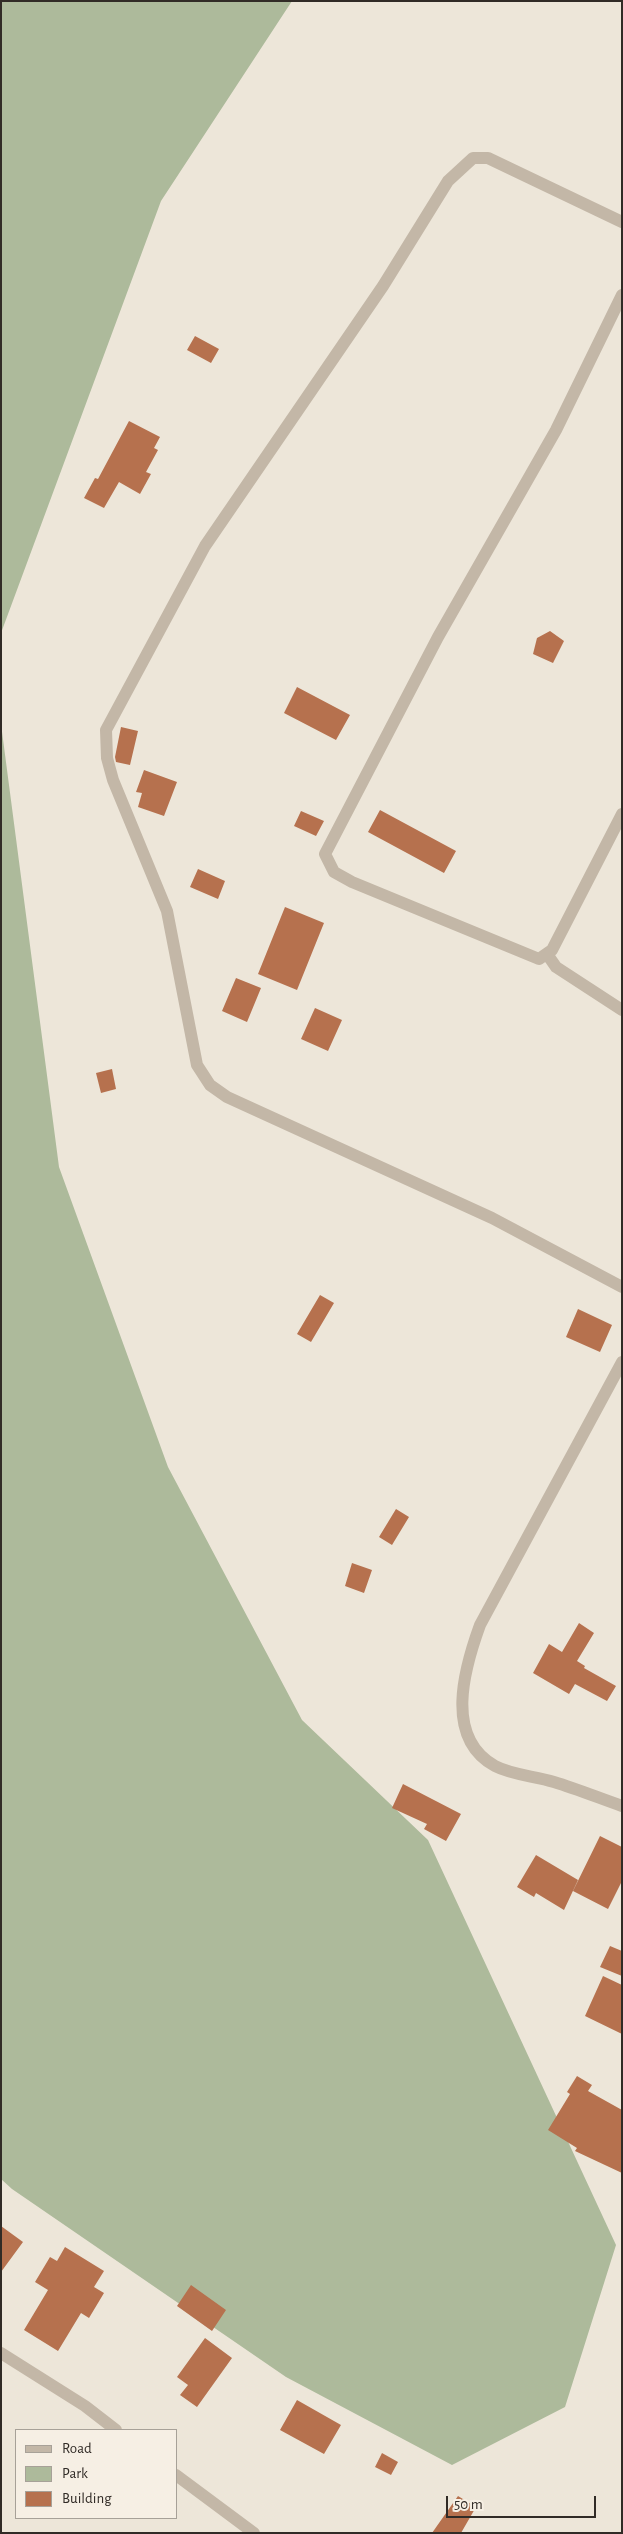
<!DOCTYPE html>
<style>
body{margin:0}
#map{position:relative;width:623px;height:2534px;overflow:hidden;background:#ede6d9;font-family:"Alegreya Sans",sans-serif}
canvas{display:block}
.frame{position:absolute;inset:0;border:2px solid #312b26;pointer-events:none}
.legend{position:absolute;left:15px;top:2429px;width:162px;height:90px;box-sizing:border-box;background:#f6efe4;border:1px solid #a7a198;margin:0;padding:6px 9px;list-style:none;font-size:15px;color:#312b26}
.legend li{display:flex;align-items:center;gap:10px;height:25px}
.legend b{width:25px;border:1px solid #a7a198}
.scale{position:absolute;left:446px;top:2496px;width:150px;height:22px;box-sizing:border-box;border:2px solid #312b26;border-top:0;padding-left:6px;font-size:15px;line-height:18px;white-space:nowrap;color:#312b26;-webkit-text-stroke:4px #f6efe4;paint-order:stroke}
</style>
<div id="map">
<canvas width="623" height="2534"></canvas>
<div class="frame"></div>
<ul class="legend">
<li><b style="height:6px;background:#c3b7a7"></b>Road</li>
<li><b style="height:14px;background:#adba9b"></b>Park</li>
<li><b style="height:14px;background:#b6714e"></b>Building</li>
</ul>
<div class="scale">50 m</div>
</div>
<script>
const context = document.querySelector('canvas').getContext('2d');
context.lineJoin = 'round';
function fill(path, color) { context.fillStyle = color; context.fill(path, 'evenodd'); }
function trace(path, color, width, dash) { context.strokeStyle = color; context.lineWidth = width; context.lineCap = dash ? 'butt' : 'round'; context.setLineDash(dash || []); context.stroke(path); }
fill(new Path2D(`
 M 1,1 L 292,1 L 161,201 L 1,633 Z
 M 1,724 L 59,1167 L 168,1467 L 302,1720 L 428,1840 L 616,2245 L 565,2407 L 452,2465 L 286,2377 L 12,2189 L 1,2179 Z`), '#adba9b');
fill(new Path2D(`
 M 195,336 L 219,349 L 211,363 L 187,350 Z
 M 129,421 L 160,437 L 154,448 L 158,450 L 146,472 L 151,474 L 140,494 L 119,482 L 104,508 L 84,498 L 95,478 L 98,479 Z
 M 550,631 L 564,641 L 553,663 L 533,654 L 537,638 Z
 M 297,687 L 350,715 L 336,740 L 284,713 Z
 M 121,727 L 138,731 L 130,765 L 116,762 L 115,757 Z
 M 144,770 L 177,782 L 164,816 L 138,807 L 142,793 L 136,792 Z
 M 380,810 L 456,851 L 444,873 L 368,832 Z
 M 301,811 L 324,821 L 316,836 L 294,826 Z
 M 198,869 L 225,881 L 218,899 L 190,887 Z
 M 285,907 L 324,923 L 297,990 L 258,974 Z
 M 236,978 L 261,988 L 247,1022 L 222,1011 Z
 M 315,1008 L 342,1020 L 328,1051 L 301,1039 Z
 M 112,1069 L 116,1089 L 101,1093 L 96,1073 Z
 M 320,1295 L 334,1303 L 311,1342 L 297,1334 Z
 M 578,1309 L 612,1325 L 600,1352 L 566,1337 Z
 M 396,1509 L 409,1517 L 392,1545 L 379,1537 Z
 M 352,1563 L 372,1570 L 364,1593 L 345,1586 Z
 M 579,1623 L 594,1633 L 577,1661 L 585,1666 L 584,1668 L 616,1686 L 607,1701 L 575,1684 L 569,1694 L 533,1673 L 549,1644 L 562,1652 Z
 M 403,1784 L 461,1814 L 446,1841 L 424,1829 L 427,1824 L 392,1808 Z
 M 600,1836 L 622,1847 L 622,1881 L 608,1909 L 573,1891 Z
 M 536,1855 L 578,1880 L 564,1910 L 536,1893 L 534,1897 L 517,1887 Z
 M 610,1946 L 622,1951 L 622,1976 L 600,1967 Z
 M 603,1976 L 622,1985 L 622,2034 L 585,2016 Z
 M 577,2076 L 592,2085 L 588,2091 L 622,2110 L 622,2173 L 575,2151 L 577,2148 L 548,2130 L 570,2094 L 567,2092 Z
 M 1,2226 L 23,2242 L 1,2272 Z
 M 65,2247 L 104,2271 L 94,2287 L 104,2293 L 89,2318 L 81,2313 L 58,2351 L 24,2330 L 48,2290 L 35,2282 L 50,2257 L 57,2261 Z
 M 191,2285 L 226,2310 L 212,2331 L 177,2306 Z
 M 205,2338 L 232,2358 L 197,2407 L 180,2395 L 188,2385 L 177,2377 Z
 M 297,2400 L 341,2425 L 324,2454 L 280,2430 Z
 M 382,2453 L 398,2462 L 391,2475 L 375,2467 Z
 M 458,2496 L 476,2507 L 461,2533 L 432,2533 Z`), '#b6714e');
trace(new Path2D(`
 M 622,222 L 488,158 L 473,158 L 448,181 L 383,286 L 205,546 L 106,730 L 107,758 L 113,780 L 167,911 L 197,1065 L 210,1085 L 227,1097 L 492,1218 L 622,1287
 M 622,295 L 556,430 L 438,637 L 325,854 L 334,872 L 352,882 L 539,959 L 552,950 L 622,814
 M 547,954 L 556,967 L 622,1010
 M 622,1362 L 480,1625 C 464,1669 444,1738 495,1766 C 512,1775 535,1776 554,1782 C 577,1789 599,1798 622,1806
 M 1,2353 L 85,2406 L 116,2430
 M 176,2475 L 254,2533`), '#c3b7a7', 12);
</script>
